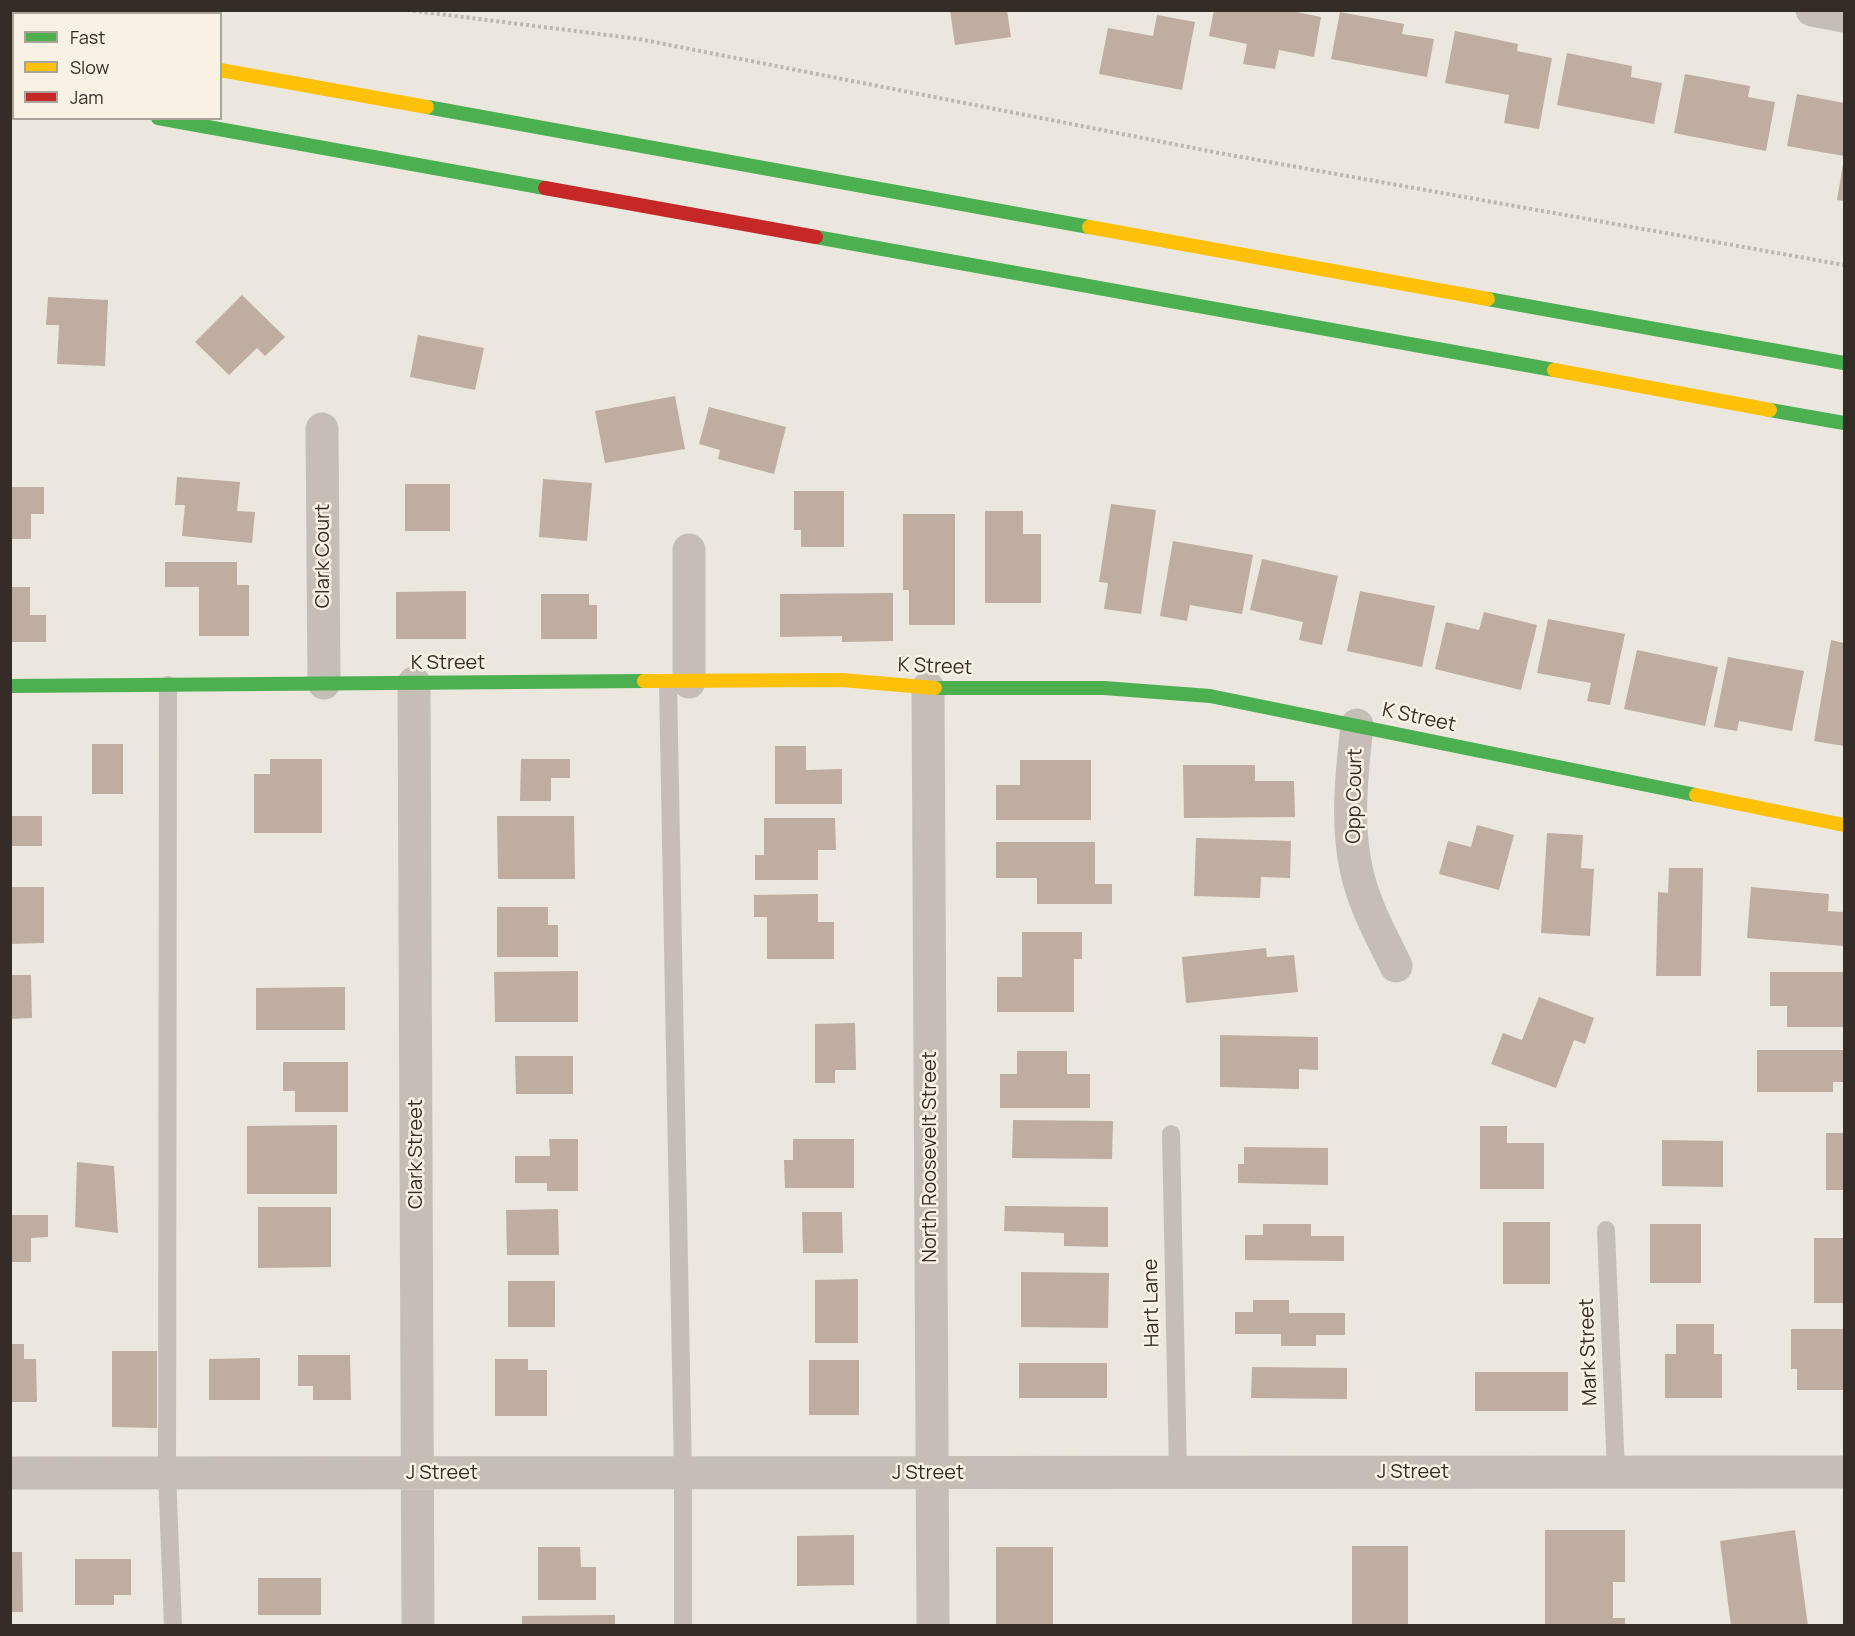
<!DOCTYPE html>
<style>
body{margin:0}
#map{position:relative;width:1855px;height:1636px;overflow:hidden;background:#ebe7de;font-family:Manrope,sans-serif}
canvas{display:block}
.frame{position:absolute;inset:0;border:12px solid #342c26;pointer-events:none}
.legend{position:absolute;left:12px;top:12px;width:210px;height:108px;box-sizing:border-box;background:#f8f2e5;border:2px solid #aaa399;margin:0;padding:8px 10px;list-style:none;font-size:18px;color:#342c26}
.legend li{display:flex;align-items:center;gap:12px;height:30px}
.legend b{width:30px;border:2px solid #aaa399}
</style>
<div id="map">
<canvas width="1855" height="1636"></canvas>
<div class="frame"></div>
<ul class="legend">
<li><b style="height:8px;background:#4caf50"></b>Fast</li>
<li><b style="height:8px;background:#ffc107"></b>Slow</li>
<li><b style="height:8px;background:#c62828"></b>Jam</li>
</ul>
</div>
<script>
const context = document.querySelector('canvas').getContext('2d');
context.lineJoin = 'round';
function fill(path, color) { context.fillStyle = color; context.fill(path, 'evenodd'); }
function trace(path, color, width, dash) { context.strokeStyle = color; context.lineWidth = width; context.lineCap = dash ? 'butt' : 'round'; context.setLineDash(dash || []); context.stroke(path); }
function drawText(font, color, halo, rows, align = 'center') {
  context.font = font + ' Manrope,sans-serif'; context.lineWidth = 5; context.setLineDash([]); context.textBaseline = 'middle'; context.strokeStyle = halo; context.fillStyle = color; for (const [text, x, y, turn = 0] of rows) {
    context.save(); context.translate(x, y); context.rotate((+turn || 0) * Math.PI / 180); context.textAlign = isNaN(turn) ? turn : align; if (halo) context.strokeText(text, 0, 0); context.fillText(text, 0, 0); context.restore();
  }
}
fill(new Path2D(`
 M 950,10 L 1007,10 L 1011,37 L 955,45 Z
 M 1214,10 L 1287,10 L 1321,17 L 1314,57 L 1279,50 L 1275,69 L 1243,64 L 1247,44 L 1209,36 Z
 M 1340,12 L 1404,24 L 1402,34 L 1434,39 L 1427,77 L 1331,59 Z
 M 1157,15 L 1195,22 L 1182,90 L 1099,74 L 1108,28 L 1153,36 Z
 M 1455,31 L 1518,44 L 1517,51 L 1552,58 L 1539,129 L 1504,123 L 1509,95 L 1445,83 Z
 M 1567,53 L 1632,66 L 1631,77 L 1662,83 L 1654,124 L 1557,105 Z
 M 1685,74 L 1750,86 L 1748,97 L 1775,102 L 1766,151 L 1674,133 Z
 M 1797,94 L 1844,103 L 1844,156 L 1787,146 Z
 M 1843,164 L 1844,164 L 1844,201 L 1837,200 Z
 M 242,295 L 285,337 L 265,356 L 257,348 L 229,375 L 195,342 Z
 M 48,297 L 108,300 L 105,366 L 57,364 L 59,325 L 46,325 Z
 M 418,335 L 484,348 L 475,390 L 410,377 Z
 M 675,396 L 685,449 L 605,463 L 595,411 Z
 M 709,407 L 786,427 L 774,474 L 718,459 L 720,450 L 699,444 Z
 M 177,477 L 240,482 L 237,511 L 255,512 L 252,543 L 182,536 L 185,505 L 175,505 Z
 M 543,479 L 592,483 L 587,541 L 539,537 Z
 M 405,484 L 450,484 L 450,531 L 405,531 Z
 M 10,487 L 44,487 L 44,514 L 31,514 L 31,539 L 10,539 Z
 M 794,491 L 844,491 L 844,547 L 801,547 L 801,530 L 794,530 Z
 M 1111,504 L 1156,510 L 1141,614 L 1104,609 L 1108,583 L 1099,582 Z
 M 985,511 L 1023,511 L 1023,534 L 1041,534 L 1041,603 L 985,603 Z
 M 903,514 L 955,514 L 955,625 L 909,625 L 909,590 L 903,590 Z
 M 1173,541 L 1253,555 L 1242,614 L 1190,605 L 1187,621 L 1160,616 Z
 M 1262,559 L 1338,576 L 1322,645 L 1299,640 L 1303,622 L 1250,610 Z
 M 165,562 L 237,562 L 237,585 L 249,585 L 249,636 L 199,636 L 199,587 L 165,587 Z
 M 10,587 L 30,587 L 30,615 L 46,615 L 46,642 L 10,642 Z
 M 466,591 L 466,639 L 396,639 L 396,592 Z
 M 1360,591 L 1435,606 L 1422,667 L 1347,651 Z
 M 893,593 L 893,641 L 842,642 L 842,636 L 780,637 L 780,594 Z
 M 541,594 L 589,594 L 589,605 L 597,605 L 597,639 L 541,639 Z
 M 1484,612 L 1537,625 L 1521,690 L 1435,669 L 1446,622 L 1479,630 Z
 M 1548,619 L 1625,634 L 1610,705 L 1587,701 L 1591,683 L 1537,673 Z
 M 1831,640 L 1844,643 L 1844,746 L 1814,741 Z
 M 1637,650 L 1718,667 L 1705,726 L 1624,709 Z
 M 1728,657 L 1804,671 L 1792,731 L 1739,721 L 1737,731 L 1714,727 Z
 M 92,744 L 123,744 L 123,794 L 92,794 Z
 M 775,746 L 806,746 L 806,770 L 842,769 L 842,804 L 775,804 Z
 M 270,759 L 322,759 L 322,833 L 254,833 L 254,774 L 270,774 Z
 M 521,759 L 570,759 L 570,778 L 551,778 L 551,801 L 520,801 Z
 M 1020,760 L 1091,760 L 1091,820 L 996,820 L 996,785 L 1020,785 Z
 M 1183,765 L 1255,765 L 1255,781 L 1294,781 L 1295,817 L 1184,818 Z
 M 10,816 L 42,816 L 42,846 L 10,846 Z
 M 497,816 L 574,816 L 575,879 L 498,879 Z
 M 764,818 L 835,818 L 836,850 L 818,850 L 818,880 L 755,880 L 755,855 L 764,855 Z
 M 1477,825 L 1514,835 L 1499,890 L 1439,874 L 1448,841 L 1471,847 Z
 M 1547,833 L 1583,835 L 1581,868 L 1594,869 L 1590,936 L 1541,933 Z
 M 1196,838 L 1291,841 L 1290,878 L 1261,877 L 1260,898 L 1194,896 Z
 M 996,842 L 1095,842 L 1095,884 L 1112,884 L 1112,904 L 1037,904 L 1037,878 L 996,878 Z
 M 1669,868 L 1703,868 L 1701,976 L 1656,976 L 1658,892 L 1668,893 Z
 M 10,887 L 44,887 L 44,943 L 10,944 Z
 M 1751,887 L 1829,894 L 1828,911 L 1844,912 L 1844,946 L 1747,938 Z
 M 818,894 L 818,922 L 834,922 L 834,959 L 767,959 L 767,917 L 754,917 L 754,895 Z
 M 497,907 L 548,907 L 548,925 L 558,925 L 558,957 L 497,957 Z
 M 1022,932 L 1082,932 L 1082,959 L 1074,959 L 1074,1012 L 997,1012 L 997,977 L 1022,977 Z
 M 1266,948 L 1267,957 L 1294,955 L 1298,992 L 1186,1003 L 1182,957 Z
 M 578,971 L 578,1022 L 495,1022 L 494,972 Z
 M 1770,972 L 1844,972 L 1844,1027 L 1787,1027 L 1787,1006 L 1770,1006 Z
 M 10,975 L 31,975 L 32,1018 L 10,1019 Z
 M 345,987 L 345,1030 L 256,1030 L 256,988 Z
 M 1539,997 L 1594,1018 L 1585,1044 L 1574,1040 L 1556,1088 L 1491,1064 L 1503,1033 L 1522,1040 Z
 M 855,1023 L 856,1070 L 835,1070 L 835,1083 L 815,1083 L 815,1024 Z
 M 1220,1035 L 1318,1037 L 1318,1070 L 1299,1069 L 1299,1089 L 1220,1087 Z
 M 1757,1050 L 1844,1050 L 1844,1082 L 1833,1082 L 1833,1092 L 1757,1092 Z
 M 1017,1051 L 1067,1051 L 1067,1074 L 1090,1074 L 1090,1108 L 1000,1108 L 1000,1074 L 1017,1074 Z
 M 515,1056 L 573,1056 L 573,1094 L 516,1094 Z
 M 283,1062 L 348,1062 L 348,1112 L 295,1112 L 295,1091 L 283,1091 Z
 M 1013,1120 L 1113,1121 L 1112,1159 L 1012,1158 Z
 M 337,1125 L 337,1194 L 247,1194 L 247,1126 Z
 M 1480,1126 L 1507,1126 L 1507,1143 L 1544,1143 L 1544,1189 L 1480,1189 Z
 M 1826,1133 L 1844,1133 L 1844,1190 L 1826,1190 Z
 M 549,1139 L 578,1139 L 578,1191 L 547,1191 L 547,1183 L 515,1183 L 515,1156 L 550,1156 Z
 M 793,1139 L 854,1139 L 854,1188 L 785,1188 L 784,1160 L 793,1160 Z
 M 1662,1140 L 1723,1141 L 1723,1187 L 1662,1186 Z
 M 1244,1147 L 1328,1148 L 1328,1185 L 1238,1183 L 1238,1164 L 1244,1164 Z
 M 77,1162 L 114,1166 L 118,1233 L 75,1227 Z
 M 1005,1206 L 1108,1207 L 1108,1247 L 1064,1246 L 1064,1233 L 1004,1231 Z
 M 258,1207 L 331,1207 L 331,1267 L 258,1268 Z
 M 558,1209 L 559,1255 L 507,1255 L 506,1210 Z
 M 802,1212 L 842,1212 L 843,1253 L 803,1253 Z
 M 10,1215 L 48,1215 L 48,1237 L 31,1238 L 31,1262 L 10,1262 Z
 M 1503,1222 L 1550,1222 L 1550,1284 L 1503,1284 Z
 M 1263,1224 L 1311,1224 L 1311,1236 L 1344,1236 L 1344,1261 L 1245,1260 L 1245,1235 L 1263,1235 Z
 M 1650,1224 L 1701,1224 L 1701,1283 L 1650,1283 Z
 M 1814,1238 L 1844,1238 L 1844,1303 L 1814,1303 Z
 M 1021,1272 L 1109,1273 L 1108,1328 L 1021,1327 Z
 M 858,1279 L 858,1343 L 815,1343 L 815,1280 Z
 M 508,1281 L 555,1281 L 555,1327 L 508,1327 Z
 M 1253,1300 L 1289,1300 L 1289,1313 L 1345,1313 L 1345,1335 L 1316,1335 L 1316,1346 L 1281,1346 L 1281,1334 L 1235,1334 L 1235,1312 L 1253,1312 Z
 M 1676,1324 L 1714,1324 L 1714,1354 L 1722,1354 L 1722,1398 L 1665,1398 L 1665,1354 L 1676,1354 Z
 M 1791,1329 L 1844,1329 L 1844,1390 L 1797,1390 L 1797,1369 L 1791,1369 Z
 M 10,1344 L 24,1344 L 24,1359 L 36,1359 L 37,1402 L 10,1402 Z
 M 112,1351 L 157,1351 L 157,1428 L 112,1427 Z
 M 298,1355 L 350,1355 L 351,1400 L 313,1400 L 313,1386 L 298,1386 Z
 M 260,1358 L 260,1400 L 209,1400 L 209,1359 Z
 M 495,1359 L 528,1359 L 528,1370 L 547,1370 L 547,1416 L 495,1416 Z
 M 809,1360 L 859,1360 L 859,1415 L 809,1415 Z
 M 1019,1363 L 1107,1363 L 1107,1398 L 1019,1398 Z
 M 1252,1367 L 1347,1368 L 1347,1399 L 1251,1398 Z
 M 1475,1372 L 1568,1372 L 1568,1411 L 1475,1411 Z
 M 1545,1530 L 1625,1530 L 1625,1582 L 1613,1582 L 1613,1618 L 1625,1618 L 1625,1626 L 1545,1626 Z
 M 1795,1530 L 1808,1626 L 1731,1626 L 1720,1541 Z
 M 854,1535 L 854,1585 L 797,1586 L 797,1536 Z
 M 1352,1546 L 1408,1546 L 1408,1624 L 1352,1626 Z
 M 538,1547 L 580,1547 L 581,1567 L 596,1567 L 596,1600 L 538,1600 Z
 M 996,1547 L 1053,1547 L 1053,1626 L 996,1624 Z
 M 10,1552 L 22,1552 L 23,1612 L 10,1612 Z
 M 75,1559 L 131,1559 L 131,1595 L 114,1595 L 114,1605 L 75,1605 Z
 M 258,1578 L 321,1578 L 321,1615 L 258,1615 Z
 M 615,1615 L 615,1626 L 522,1626 L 522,1616 Z`), '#beada0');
trace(new Path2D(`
 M 407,10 L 639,39 L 1219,153 L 1844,265`), '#bcb7b0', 4, [3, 3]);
trace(new Path2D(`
 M 668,683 L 683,1473 L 683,1626
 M 168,685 L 167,1473 L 173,1626
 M 1171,1134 L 1178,1472
 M 1606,1230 L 1616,1472`), '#c4beb7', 18);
trace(new Path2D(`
 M 1812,10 L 1844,16
 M 322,429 L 324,683
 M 689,550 L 689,682
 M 414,683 L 418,1626
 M 928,688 L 933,1626
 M 1357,725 C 1352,772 1346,821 1356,868 C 1363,903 1381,935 1396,966
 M 10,1473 L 1844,1472`), '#c4beb7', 33);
trace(new Path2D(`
 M 10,92 L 14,92
 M 427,107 L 1089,227
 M 158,118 L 545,188
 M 816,237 L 1554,370
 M 1488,299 L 1844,363
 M 1770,410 L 1844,423
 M 10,686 L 644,681
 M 935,688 L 1104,688 L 1210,696 L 1696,795`), '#4caf50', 14);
trace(new Path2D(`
 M 220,70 L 427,107
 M 1089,227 L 1488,299
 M 1554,370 L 1770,410
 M 644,681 L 842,680 L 935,688
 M 1696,795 L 1844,825`), '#ffc107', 14);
trace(new Path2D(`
 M 10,32 L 14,33
 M 545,188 L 816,237`), '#c62828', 14);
drawText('20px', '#342c26', '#f8f2e5', [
 ["Clark Court",323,556,-90],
 ["K Street",448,663],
 ["K Street",935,667,2],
 ["K Street",1419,718,12],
 ["Opp Court",1355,796,-89],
 ["Clark Street",416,1154,-90],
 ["North Roosevelt Street",930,1157,-90],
 ["Hart Lane",1152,1303,-91],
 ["Mark Street",1589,1352,-92],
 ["J Street",1413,1472],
 ["J Street",442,1473],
 ["J Street",928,1473]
]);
</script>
